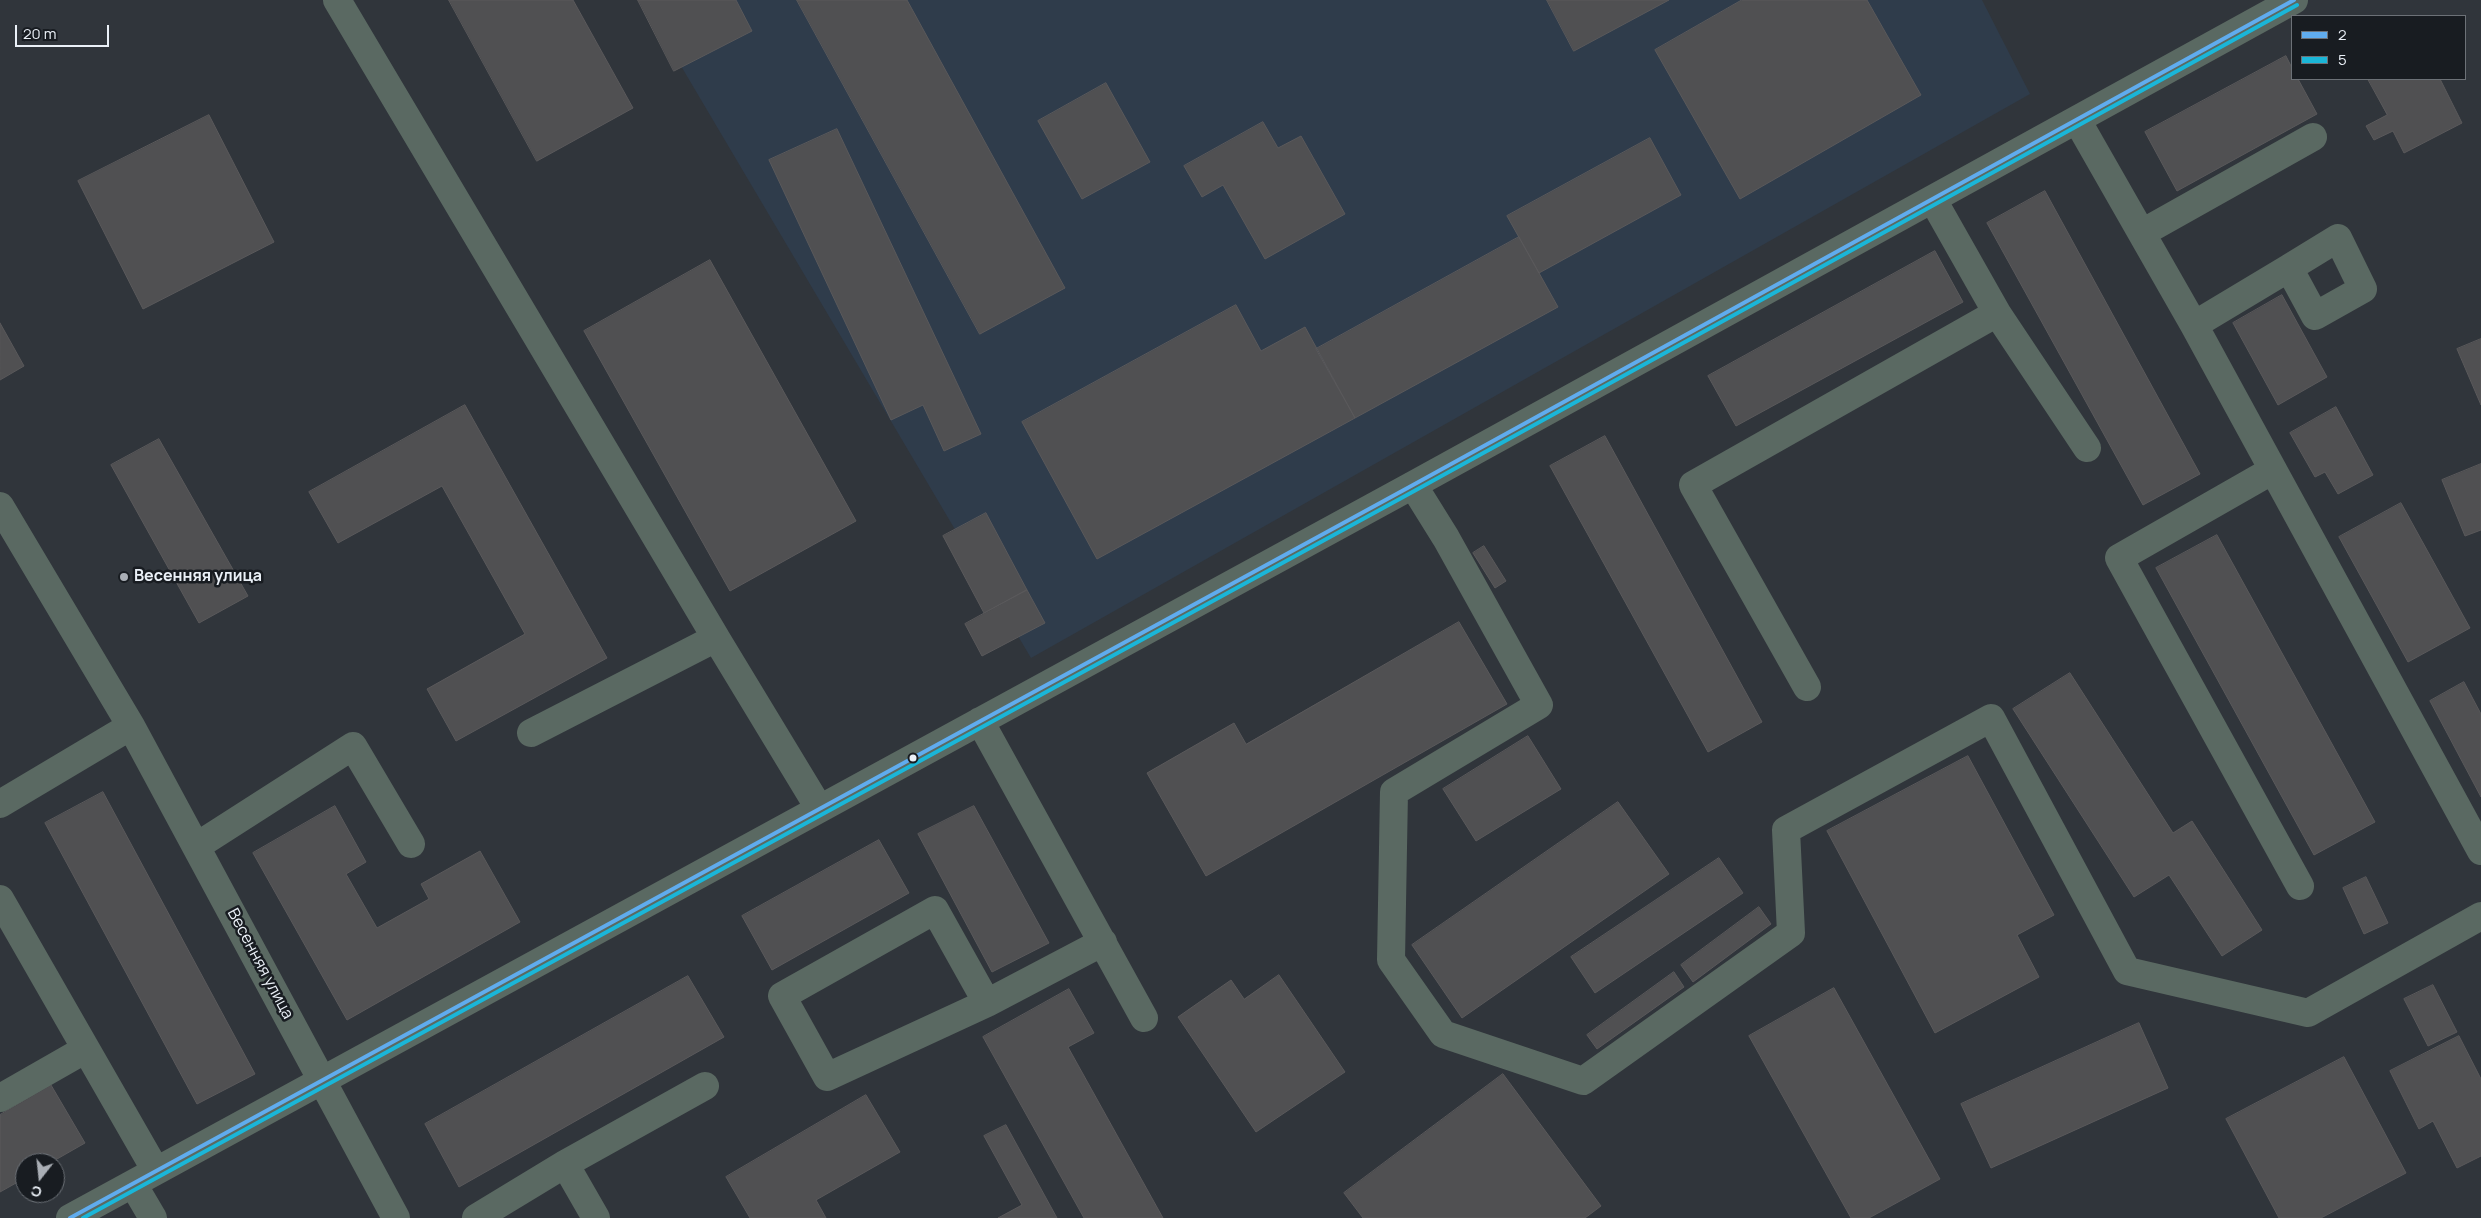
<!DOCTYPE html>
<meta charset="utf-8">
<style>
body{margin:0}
#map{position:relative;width:2481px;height:1218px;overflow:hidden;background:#30353b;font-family:Manrope,sans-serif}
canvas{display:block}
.legend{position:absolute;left:2291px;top:15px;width:175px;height:65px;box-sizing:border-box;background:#181c21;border:1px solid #6c7177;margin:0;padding:6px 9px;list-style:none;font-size:15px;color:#ebf1f8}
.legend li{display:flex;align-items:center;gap:10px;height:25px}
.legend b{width:25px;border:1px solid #6c7177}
.north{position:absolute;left:15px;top:1153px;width:50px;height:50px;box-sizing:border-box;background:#181c21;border:1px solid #6c7177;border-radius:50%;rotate:196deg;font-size:14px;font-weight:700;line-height:20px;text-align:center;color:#ebf1f8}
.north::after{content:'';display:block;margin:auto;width:18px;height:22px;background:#aaafb6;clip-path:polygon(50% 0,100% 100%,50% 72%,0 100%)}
.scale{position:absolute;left:15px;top:25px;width:94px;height:22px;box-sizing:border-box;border:2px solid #ebf1f8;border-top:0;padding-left:6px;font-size:15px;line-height:18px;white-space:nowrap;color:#ebf1f8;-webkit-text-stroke:4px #181c21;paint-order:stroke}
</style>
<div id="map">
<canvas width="2481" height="1218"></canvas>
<ul class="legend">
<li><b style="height:6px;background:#60acee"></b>2</li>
<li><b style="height:6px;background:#1ab6d8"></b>5</li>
</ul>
<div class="north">С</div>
<div class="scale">20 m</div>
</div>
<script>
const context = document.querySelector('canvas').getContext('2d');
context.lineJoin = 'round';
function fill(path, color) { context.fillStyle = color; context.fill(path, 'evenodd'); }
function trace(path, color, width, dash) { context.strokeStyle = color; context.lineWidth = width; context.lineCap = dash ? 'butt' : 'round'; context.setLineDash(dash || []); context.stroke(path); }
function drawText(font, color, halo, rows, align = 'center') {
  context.font = font + ' Manrope,sans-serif'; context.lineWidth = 5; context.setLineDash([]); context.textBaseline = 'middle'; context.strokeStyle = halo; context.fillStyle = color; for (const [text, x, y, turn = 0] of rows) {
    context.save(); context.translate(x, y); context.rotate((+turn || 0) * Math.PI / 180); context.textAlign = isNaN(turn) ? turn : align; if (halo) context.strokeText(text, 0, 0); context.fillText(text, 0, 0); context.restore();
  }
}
fill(new Path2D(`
 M 642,0 L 1982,0 L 2030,94 L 1031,658 Z`), '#2f3c4b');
const building = new Path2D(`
 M 449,0 L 573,0 L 633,108 L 537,161 Z
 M 638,0 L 736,0 L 752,31 L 674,71 Z
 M 797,0 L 907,0 L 1065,288 L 980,334 Z
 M 1547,0 L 1669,0 L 1574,51 Z
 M 1742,0 L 1867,0 L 1921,95 L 1740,199 L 1655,50 Z
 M 2286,56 L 2292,68 L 2292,79 L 2298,79 L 2317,114 L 2177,191 L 2145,132 Z
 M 2368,79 L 2440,79 L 2462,123 L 2404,153 L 2393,131 L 2374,140 L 2366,126 L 2387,115 Z
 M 1106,83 L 1150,162 L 1082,199 L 1038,121 Z
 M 209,115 L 274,242 L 143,309 L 78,181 Z
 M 1263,122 L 1278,148 L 1301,136 L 1345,214 L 1265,259 L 1223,185 L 1202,197 L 1184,166 Z
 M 837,129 L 981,434 L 944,451 L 923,405 L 891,420 L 769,160 Z
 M 1650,138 L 1681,195 L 1539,273 L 1507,216 Z
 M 2045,191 L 2200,474 L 2143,505 L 1987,223 Z
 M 1519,237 L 1558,307 L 1355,418 L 1316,349 Z
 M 1935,251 L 1963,302 L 1736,426 L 1708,376 Z
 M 710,260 L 856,521 L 730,591 L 584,331 Z
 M 2282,295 L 2327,377 L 2278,405 L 2233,323 Z
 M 1236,305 L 1261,351 L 1305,327 L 1355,418 L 1097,559 L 1022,422 Z
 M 0,323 L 24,366 L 0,380 Z
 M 2481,339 L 2481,405 L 2457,349 Z
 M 465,405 L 607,658 L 456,741 L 427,689 L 525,634 L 442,486 L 338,543 L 309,492 Z
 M 2336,407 L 2373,475 L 2338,494 L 2325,472 L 2315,477 L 2290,433 Z
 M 1605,436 L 1762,722 L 1708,752 L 1550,466 Z
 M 159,439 L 248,596 L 199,623 L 111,465 Z
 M 2481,464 L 2481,530 L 2465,536 L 2442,480 Z
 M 2401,503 L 2470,628 L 2408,662 L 2339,537 Z
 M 986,513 L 1027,590 L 984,613 L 943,536 Z
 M 2217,535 L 2375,822 L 2314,855 L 2156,568 Z
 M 1484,546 L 1506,581 L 1495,588 L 1473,553 Z
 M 1027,590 L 1045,623 L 982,656 L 965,624 Z
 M 1459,622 L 1507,704 L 1206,876 L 1147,773 L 1234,723 L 1246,744 Z
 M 2070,673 L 2173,833 L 2192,821 L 2262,930 L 2222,956 L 2169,875 L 2134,897 L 2013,709 Z
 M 2464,682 L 2481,714 L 2481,797 L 2430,701 Z
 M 1528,736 L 1561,789 L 1476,841 L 1443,789 Z
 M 1968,756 L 2054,915 L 2017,935 L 2039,977 L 1935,1033 L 1827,831 Z
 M 103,792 L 255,1074 L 197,1104 L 45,823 Z
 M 1618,802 L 1669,874 L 1462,1018 L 1412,945 Z
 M 335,806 L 366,862 L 346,874 L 377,928 L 429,899 L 421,884 L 480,851 L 520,922 L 347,1020 L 253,853 Z
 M 974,806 L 1049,943 L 992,972 L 918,834 Z
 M 879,840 L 909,893 L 772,970 L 742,916 Z
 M 1719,858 L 1743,893 L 1595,993 L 1571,957 Z
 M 2366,877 L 2388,923 L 2364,934 L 2343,888 Z
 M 1759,907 L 1771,924 L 1693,982 L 1681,965 Z
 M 1674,972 L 1684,987 L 1597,1049 L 1587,1035 Z
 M 1279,975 L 1345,1072 L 1256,1132 L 1178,1017 L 1231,980 L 1244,999 Z
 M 688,976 L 724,1037 L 459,1187 L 425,1124 Z
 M 2433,985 L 2457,1032 L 2428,1046 L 2404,999 Z
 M 1834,988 L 1940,1179 L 1869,1218 L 1851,1218 L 1749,1036 Z
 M 1069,989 L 1094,1033 L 1068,1047 L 1163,1218 L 1084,1218 L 983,1037 Z
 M 2139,1023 L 2168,1088 L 1991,1168 L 1961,1104 Z
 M 2459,1036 L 2481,1079 L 2481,1156 L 2457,1168 L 2433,1121 L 2419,1129 L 2390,1071 Z
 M 2344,1057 L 2406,1173 L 2321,1218 L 2279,1218 L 2226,1119 Z
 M 1503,1074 L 1601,1206 L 1585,1218 L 1363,1218 L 1344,1193 Z
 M 51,1085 L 85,1143 L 50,1163 L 25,1163 L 25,1178 L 0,1192 L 0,1115 Z
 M 866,1095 L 900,1152 L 816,1200 L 826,1218 L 750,1218 L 726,1177 Z
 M 1006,1125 L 1057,1218 L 998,1218 L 1022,1205 L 984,1136 Z`);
fill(building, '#505052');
trace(building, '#5a595b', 1);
trace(new Path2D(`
 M 337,0 L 716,638
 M 2077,120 L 2194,325 L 2481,851
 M 1933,200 L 1997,313 L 2087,448
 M 2142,233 L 2313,137
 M 2194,325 L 2289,268 L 2315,316 L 2363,289 L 2338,238 L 2289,268
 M 2273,470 L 2119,558 L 2300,886
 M 1413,485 L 1446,538 L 1539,705 L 1394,792 L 1391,960 L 1443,1034 L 1583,1081 L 1791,933 L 1786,830 L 1991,718 L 2127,971 L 2308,1013 L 2481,916
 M 0,506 L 131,726 L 396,1218
 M 1807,687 L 1693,485 L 1997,313
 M 980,721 L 1144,1018
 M 531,733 L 716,638 L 819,808
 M 0,804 L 131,726
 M 197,846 L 353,746 L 411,844
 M 0,899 L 156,1171
 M 987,1003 L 827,1077 L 782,996 L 935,910 L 987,1003 L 1103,942
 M 0,1098 L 86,1049
 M 565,1164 L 596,1218
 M 133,1184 L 153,1218
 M 70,1218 L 1413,485 L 2294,0
 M 476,1218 L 565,1164 L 705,1086`), '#5a6962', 28);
trace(new Path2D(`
 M 70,1218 L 1413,485 L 2294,0`), '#60acee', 4);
trace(new Path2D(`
 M 83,1218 L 1416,490 L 2297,5`), '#1ab6d8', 4);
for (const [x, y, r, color] of [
 [124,577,5,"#aaafb6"],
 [913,758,4.5,"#ebf1f8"]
]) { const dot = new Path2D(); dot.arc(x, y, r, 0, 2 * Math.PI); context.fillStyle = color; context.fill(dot); trace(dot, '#181c21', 2); }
drawText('bold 16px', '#ebf1f8', '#181c21', [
 ["Весенняя улица",134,577]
], 'left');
drawText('16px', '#ebf1f8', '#181c21', [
 ["Весенняя улица",260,964,62]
]);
</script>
